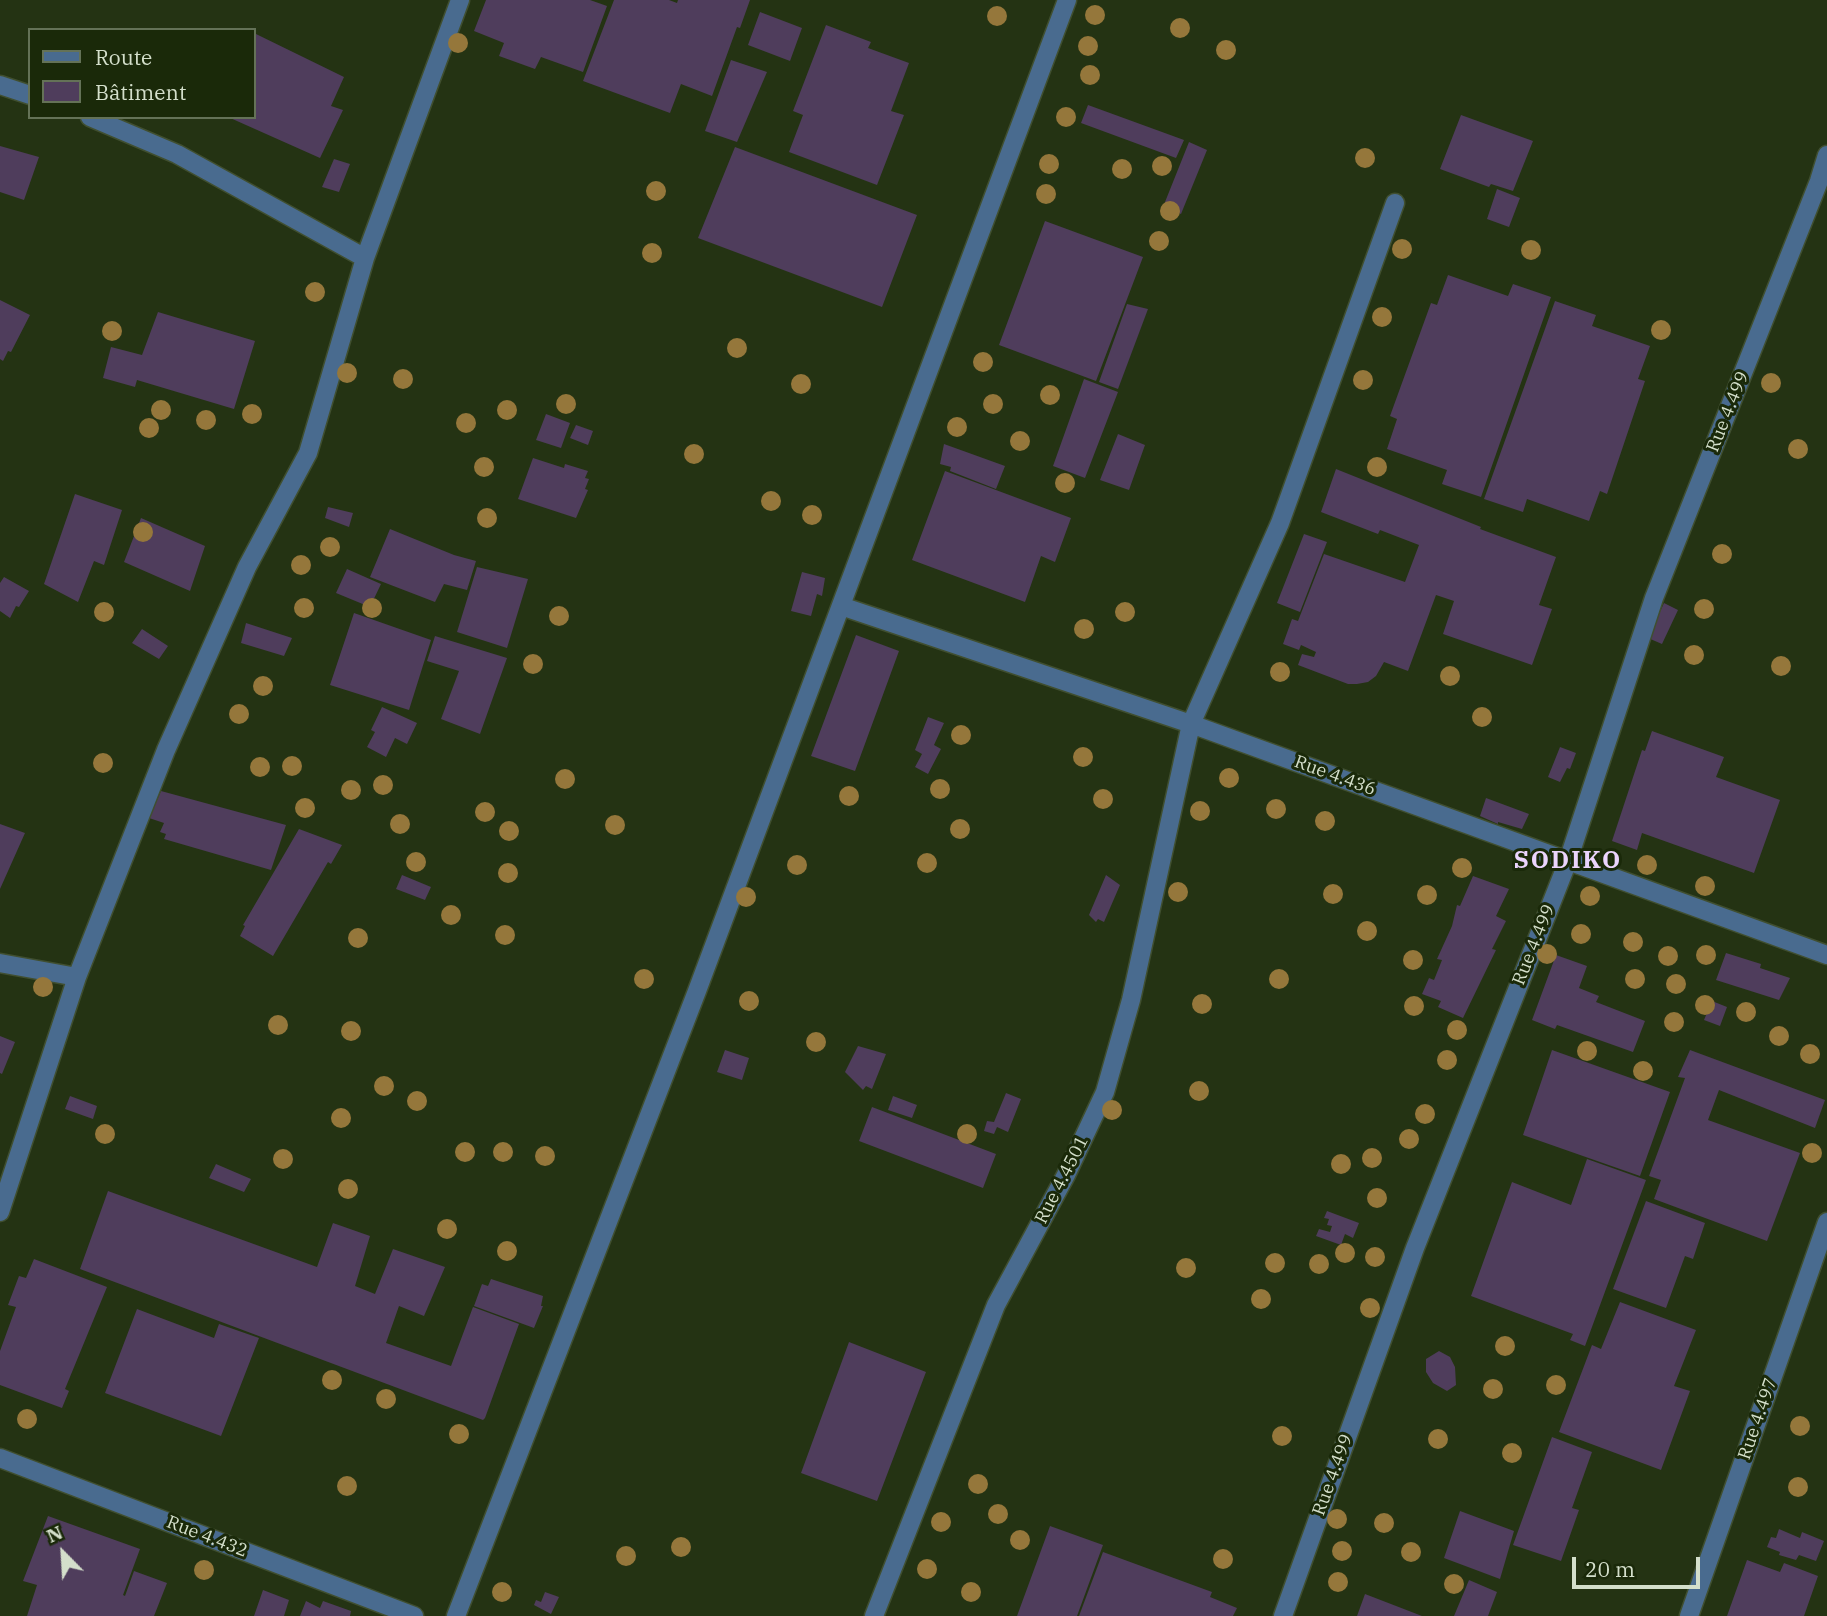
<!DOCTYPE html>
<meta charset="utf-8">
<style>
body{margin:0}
#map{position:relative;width:1827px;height:1616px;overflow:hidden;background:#243313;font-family:"IBM Plex Serif",serif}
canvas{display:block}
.legend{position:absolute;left:28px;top:28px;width:228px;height:91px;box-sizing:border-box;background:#1a2909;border:2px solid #647257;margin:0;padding:9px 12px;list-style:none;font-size:21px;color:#d4dfcb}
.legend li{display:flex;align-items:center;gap:14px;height:35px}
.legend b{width:35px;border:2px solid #647257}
.north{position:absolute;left:28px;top:1518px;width:70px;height:70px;-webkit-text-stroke:5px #1a2909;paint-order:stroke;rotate:336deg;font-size:19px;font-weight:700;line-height:28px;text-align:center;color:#d4dfcb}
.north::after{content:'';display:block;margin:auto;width:24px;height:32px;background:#d4dfcb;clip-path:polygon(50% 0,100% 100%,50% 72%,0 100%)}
.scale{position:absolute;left:1572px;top:1557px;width:128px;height:32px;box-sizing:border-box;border:4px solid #d4dfcb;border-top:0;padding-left:9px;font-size:21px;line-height:24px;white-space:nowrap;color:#d4dfcb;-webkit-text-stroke:5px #1a2909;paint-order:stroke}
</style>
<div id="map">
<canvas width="1827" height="1616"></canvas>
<ul class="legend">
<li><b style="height:9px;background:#496b8f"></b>Route</li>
<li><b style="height:19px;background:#4f3d5c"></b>Bâtiment</li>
</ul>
<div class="north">N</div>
<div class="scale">20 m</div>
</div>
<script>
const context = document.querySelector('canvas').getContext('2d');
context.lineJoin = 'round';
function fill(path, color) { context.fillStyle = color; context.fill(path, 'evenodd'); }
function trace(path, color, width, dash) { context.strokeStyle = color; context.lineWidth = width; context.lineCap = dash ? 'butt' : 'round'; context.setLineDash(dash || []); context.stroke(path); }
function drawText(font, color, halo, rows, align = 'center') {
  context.font = font + ' "IBM Plex Serif",serif'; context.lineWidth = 6; context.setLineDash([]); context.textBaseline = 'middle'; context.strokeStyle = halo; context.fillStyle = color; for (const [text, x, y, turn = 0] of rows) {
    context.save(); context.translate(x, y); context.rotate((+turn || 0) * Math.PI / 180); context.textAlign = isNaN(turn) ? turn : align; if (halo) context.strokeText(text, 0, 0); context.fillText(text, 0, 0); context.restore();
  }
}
fill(new Path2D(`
 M 486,0 L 590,0 L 607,6 L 583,72 L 541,57 L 535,69 L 499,56 L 504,43 L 474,31 Z
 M 614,0 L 669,0 L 677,3 L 678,0 L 750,0 L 740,28 L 737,27 L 712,96 L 681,84 L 670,113 L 583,81 Z
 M 760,12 L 802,28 L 790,61 L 748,45 Z
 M 826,25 L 871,42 L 868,48 L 909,63 L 891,111 L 904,115 L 877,185 L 789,152 L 803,115 L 793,111 Z
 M 256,34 L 344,77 L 331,106 L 343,110 L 320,158 L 228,117 L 254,117 L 254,40 Z
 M 731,60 L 767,72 L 737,142 L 705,131 Z
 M 1088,105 L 1184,140 L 1176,158 L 1081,123 Z
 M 1461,115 L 1533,141 L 1513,191 L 1491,184 L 1489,187 L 1440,169 Z
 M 1189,142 L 1207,150 L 1181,214 L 1163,207 Z
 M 0,146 L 39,157 L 24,200 L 0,192 Z
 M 735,147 L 917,215 L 882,307 L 698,238 Z
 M 334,159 L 350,164 L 339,192 L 322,187 Z
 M 1497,189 L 1520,198 L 1509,227 L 1487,219 Z
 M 1045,221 L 1143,257 L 1096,381 L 999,345 Z
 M 1448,275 L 1508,296 L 1513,284 L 1551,297 L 1481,497 L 1442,484 L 1447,470 L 1387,449 L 1397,419 L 1390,416 L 1431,303 L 1437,305 Z
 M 0,300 L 30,315 L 11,352 L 8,351 L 3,361 L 0,359 Z
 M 1555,301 L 1596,315 L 1592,326 L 1650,346 L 1638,379 L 1645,381 L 1607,494 L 1600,491 L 1589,521 L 1527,499 L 1523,512 L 1484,499 Z
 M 1127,304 L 1148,309 L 1118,389 L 1099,382 Z
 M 158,312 L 255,341 L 234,409 L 137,380 L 135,387 L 103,378 L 111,347 L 142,355 Z
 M 1084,379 L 1118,392 L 1085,478 L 1053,466 Z
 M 546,414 L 570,423 L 561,448 L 536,440 Z
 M 576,425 L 593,431 L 588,445 L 570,438 Z
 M 1118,434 L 1145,445 L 1129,490 L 1100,480 Z
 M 944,444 L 1005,466 L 996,489 L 950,471 L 951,467 L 940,464 Z
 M 533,458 L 564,468 L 565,464 L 588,471 L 585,478 L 589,479 L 585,489 L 588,490 L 576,518 L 518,499 Z
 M 1336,469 L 1481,527 L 1480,529 L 1556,557 L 1539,605 L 1552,609 L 1532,665 L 1443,634 L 1454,601 L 1436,595 L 1408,671 L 1384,662 L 1376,676 L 1368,682 L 1357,684 L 1348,684 L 1298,665 L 1302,654 L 1314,657 L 1316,652 L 1301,645 L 1299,650 L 1283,644 L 1292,619 L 1298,621 L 1324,554 L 1405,582 L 1419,545 L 1380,530 L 1378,534 L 1321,512 Z
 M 945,471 L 1071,518 L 1055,562 L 1041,556 L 1025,602 L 912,560 Z
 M 75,494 L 122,510 L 104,565 L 94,561 L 78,602 L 44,584 Z
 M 328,507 L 353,513 L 349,527 L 325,518 Z
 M 141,518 L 205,546 L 190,591 L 124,562 Z
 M 390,529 L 454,555 L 476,561 L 467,590 L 444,584 L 435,602 L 370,577 Z
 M 1304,534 L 1327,542 L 1300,612 L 1277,603 Z
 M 477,567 L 528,579 L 507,648 L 457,632 Z
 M 347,569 L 381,584 L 370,607 L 336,593 Z
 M 802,572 L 825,578 L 822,596 L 817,594 L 811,616 L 791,611 Z
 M 4,577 L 29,591 L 19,607 L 16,606 L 10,618 L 0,611 L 0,583 Z
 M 1664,603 L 1678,610 L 1662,644 L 1648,638 Z
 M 354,613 L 431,640 L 409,710 L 330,685 Z
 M 246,623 L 292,638 L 284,656 L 241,643 Z
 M 142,629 L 168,646 L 159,659 L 132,643 Z
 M 856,635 L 899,651 L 855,771 L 811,756 Z
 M 435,636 L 507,658 L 480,734 L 441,719 L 459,671 L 427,661 Z
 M 382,707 L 417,723 L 407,744 L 395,738 L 386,757 L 367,747 L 375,732 L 371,730 Z
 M 928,717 L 944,723 L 934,745 L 941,749 L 928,774 L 915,767 L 922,754 L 915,750 Z
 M 1652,731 L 1724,757 L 1716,777 L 1780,800 L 1754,873 L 1642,833 L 1637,850 L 1612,841 L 1642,750 L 1645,751 Z
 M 1560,747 L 1576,753 L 1570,769 L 1567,768 L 1560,782 L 1548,777 Z
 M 161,791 L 286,825 L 271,870 L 164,839 L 166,834 L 160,832 L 164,823 L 149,818 Z
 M 1486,798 L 1529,814 L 1522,829 L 1498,822 L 1498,824 L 1480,816 Z
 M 0,824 L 25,833 L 0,889 Z
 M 299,829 L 342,845 L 331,864 L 328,862 L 273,956 L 240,936 L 245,926 L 243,925 Z
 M 402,875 L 431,887 L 425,900 L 396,889 Z
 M 1106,875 L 1120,885 L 1104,922 L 1098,919 L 1096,922 L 1089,915 Z
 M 1473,876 L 1509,889 L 1496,916 L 1506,921 L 1492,949 L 1496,950 L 1463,1018 L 1438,1007 L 1441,1001 L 1422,994 L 1429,978 L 1434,980 L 1442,960 L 1437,959 L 1452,926 L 1457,905 L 1460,906 Z
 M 1726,953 L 1761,964 L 1760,968 L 1790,978 L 1779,1000 L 1716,980 Z
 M 1556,955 L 1587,966 L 1579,988 L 1599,996 L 1596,1002 L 1645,1021 L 1633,1052 L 1557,1025 L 1555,1029 L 1532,1020 Z
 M 1712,1001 L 1727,1007 L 1720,1026 L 1704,1020 Z
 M 0,1036 L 15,1042 L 2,1074 L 0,1073 Z
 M 858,1046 L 886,1054 L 872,1089 L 866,1086 L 863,1090 L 845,1072 Z
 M 725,1050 L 749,1058 L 742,1080 L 717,1072 Z
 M 1552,1050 L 1670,1092 L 1640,1176 L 1523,1135 Z
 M 1690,1050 L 1825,1100 L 1815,1128 L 1719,1090 L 1708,1120 L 1800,1153 L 1767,1241 L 1654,1199 L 1661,1180 L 1649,1176 L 1685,1078 L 1678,1077 Z
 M 1006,1093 L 1021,1099 L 1008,1132 L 997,1127 L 994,1134 L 984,1131 L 987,1121 L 994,1122 Z
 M 70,1096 L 97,1106 L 93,1119 L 65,1109 Z
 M 893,1096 L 917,1105 L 912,1118 L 888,1110 Z
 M 872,1107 L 996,1154 L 983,1188 L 859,1141 Z
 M 1587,1159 L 1646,1180 L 1585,1346 L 1570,1340 L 1573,1334 L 1471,1296 L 1512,1182 L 1571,1205 Z
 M 216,1164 L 251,1179 L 244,1192 L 209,1178 Z
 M 108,1191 L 317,1267 L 333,1223 L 370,1236 L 355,1286 L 375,1294 L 393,1249 L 445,1267 L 424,1316 L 399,1306 L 386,1343 L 451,1366 L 473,1307 L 519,1324 L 485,1418 L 483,1420 L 80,1269 Z
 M 1646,1201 L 1705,1223 L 1693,1259 L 1685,1256 L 1666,1308 L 1613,1289 Z
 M 1327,1211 L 1359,1223 L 1353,1238 L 1345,1234 L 1341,1245 L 1316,1236 L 1319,1229 L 1330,1232 L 1332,1226 L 1327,1225 L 1329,1219 L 1324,1218 Z
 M 34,1259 L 107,1287 L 65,1389 L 69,1391 L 62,1408 L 0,1385 L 0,1351 L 16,1307 L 8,1305 L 19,1276 L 26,1278 Z
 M 491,1279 L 543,1296 L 541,1306 L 543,1306 L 534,1328 L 474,1306 L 482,1284 L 488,1286 Z
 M 1620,1302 L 1696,1330 L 1674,1386 L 1690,1391 L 1661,1470 L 1559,1432 L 1592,1345 L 1601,1349 Z
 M 137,1309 L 214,1338 L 219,1324 L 259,1338 L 221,1436 L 105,1393 Z
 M 849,1342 L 926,1372 L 877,1501 L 801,1473 Z
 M 1439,1351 L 1450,1357 L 1455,1367 L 1456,1385 L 1447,1391 L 1433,1383 L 1426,1372 L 1426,1359 Z
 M 1552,1437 L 1592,1452 L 1572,1508 L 1579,1510 L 1561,1561 L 1513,1545 Z
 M 1460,1511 L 1514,1531 L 1500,1579 L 1444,1558 Z
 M 48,1516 L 140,1549 L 123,1595 L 125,1596 L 134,1571 L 167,1583 L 154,1616 L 27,1616 L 37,1585 L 23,1581 Z
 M 1050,1526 L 1103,1545 L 1077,1616 L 1017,1616 Z
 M 1779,1529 L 1800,1538 L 1802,1532 L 1824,1541 L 1816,1561 L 1799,1555 L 1796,1560 L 1779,1555 L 1780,1552 L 1767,1547 L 1771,1537 L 1776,1538 Z
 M 1103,1552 L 1212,1592 L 1210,1597 L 1237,1608 L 1233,1616 L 1079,1616 Z
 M 1747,1560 L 1780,1572 L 1784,1563 L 1818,1576 L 1804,1616 L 1727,1616 Z
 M 1469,1580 L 1497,1592 L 1488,1616 L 1454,1616 Z
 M 263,1590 L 289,1600 L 284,1616 L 254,1616 Z
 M 545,1592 L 559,1597 L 551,1614 L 534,1605 L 536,1600 L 541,1602 Z
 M 1365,1594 L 1422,1616 L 1357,1616 Z
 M 306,1601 L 320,1608 L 323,1601 L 351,1611 L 350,1616 L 300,1616 Z`), '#4f3d5c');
const minor = new Path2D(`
 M 0,85 L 30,95
 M 90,117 L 177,154 L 365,258
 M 841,606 L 1191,724 L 1827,955
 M 0,963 L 77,977
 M 0,1212 L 77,977 L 166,750 L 247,567 L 308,453 L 365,258 L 460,0
 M 0,1458 L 414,1616
 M 456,1616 L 697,991 L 1067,0
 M 874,1616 L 996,1305 L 1066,1175 L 1105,1092 L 1131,1000 L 1191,724 L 1280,523 L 1395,203
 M 1283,1616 L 1415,1248 L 1568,861 L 1654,598 L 1819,181 L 1827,155
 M 1689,1616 L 1827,1222`);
trace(minor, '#404f30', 21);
trace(minor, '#496b8f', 18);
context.fillStyle = '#95773b';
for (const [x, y] of [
 [1095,15],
 [997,16],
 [1180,28],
 [458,43],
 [1088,46],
 [1226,50],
 [1090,75],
 [1066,117],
 [1365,158],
 [1049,164],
 [1162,166],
 [1122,169],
 [656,191],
 [1046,194],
 [1170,211],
 [1159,241],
 [1402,249],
 [1531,250],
 [652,253],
 [315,292],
 [1382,317],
 [1661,330],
 [112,331],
 [737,348],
 [983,362],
 [347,373],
 [403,379],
 [1363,380],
 [1771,383],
 [801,384],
 [1050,395],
 [566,404],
 [993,404],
 [161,410],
 [507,410],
 [252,414],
 [206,420],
 [466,423],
 [957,427],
 [149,428],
 [1020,441],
 [1798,449],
 [694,454],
 [484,467],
 [1377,467],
 [1065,483],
 [771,501],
 [812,515],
 [487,518],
 [143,532],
 [330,547],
 [1722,554],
 [301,565],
 [304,608],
 [372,608],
 [1704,609],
 [104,612],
 [1125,612],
 [559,616],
 [1084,629],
 [1694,655],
 [533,664],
 [1781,666],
 [1280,672],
 [1450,676],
 [263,686],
 [239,714],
 [1482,717],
 [961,735],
 [1083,757],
 [103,763],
 [292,766],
 [260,767],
 [1229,778],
 [565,779],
 [383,785],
 [940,789],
 [351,790],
 [849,796],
 [1103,799],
 [305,808],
 [1276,809],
 [1200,811],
 [485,812],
 [1325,821],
 [400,824],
 [615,825],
 [960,829],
 [509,831],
 [416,862],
 [927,863],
 [797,865],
 [1647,865],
 [1462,868],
 [508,873],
 [1705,886],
 [1178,892],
 [1333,894],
 [1427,895],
 [1590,896],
 [746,897],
 [451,915],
 [1367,931],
 [1581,934],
 [505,935],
 [358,938],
 [1633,942],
 [1547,954],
 [1706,955],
 [1668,956],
 [1413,960],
 [644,979],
 [1279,979],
 [1635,979],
 [1676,984],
 [43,987],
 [749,1001],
 [1202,1004],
 [1705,1005],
 [1414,1006],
 [1746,1012],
 [1674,1022],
 [278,1025],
 [1457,1030],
 [351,1031],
 [1779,1036],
 [816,1042],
 [1587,1051],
 [1810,1054],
 [1447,1060],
 [1643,1071],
 [384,1086],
 [1199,1091],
 [417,1101],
 [1112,1110],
 [1425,1114],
 [341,1118],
 [105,1134],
 [967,1134],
 [1409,1139],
 [465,1152],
 [503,1152],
 [1812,1153],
 [545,1156],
 [1372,1158],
 [283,1159],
 [1341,1164],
 [348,1189],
 [1377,1198],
 [447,1229],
 [507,1251],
 [1345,1253],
 [1375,1257],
 [1275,1263],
 [1319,1264],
 [1186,1268],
 [1261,1299],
 [1370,1308],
 [1505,1346],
 [332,1380],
 [1556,1385],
 [1493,1389],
 [386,1399],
 [27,1419],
 [1800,1426],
 [459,1434],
 [1282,1436],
 [1438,1439],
 [1512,1453],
 [978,1484],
 [347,1486],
 [1798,1487],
 [998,1514],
 [1337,1519],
 [941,1522],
 [1384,1523],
 [1020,1540],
 [681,1547],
 [1342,1551],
 [1411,1552],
 [626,1556],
 [1223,1559],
 [927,1569],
 [204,1570],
 [1338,1582],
 [1454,1584],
 [502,1592],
 [971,1592]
]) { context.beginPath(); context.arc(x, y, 10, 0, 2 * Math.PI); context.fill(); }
drawText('18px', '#d4dfcb', '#1a2909', [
 ["Rue 4.499",1728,412,-68],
 ["Rue 4.436",1335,776,20],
 ["Rue 4.499",1534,945,-68],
 ["Rue 4.4501",1062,1180,-63],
 ["Rue 4.497",1758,1419,-71],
 ["Rue 4.499",1333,1475,-70],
 ["Rue 4.432",207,1537,21]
]);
context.letterSpacing = '2px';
drawText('bold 24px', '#ebd4fd', '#1a2909', [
 ["SODIKO",1568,861]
]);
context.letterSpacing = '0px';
</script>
